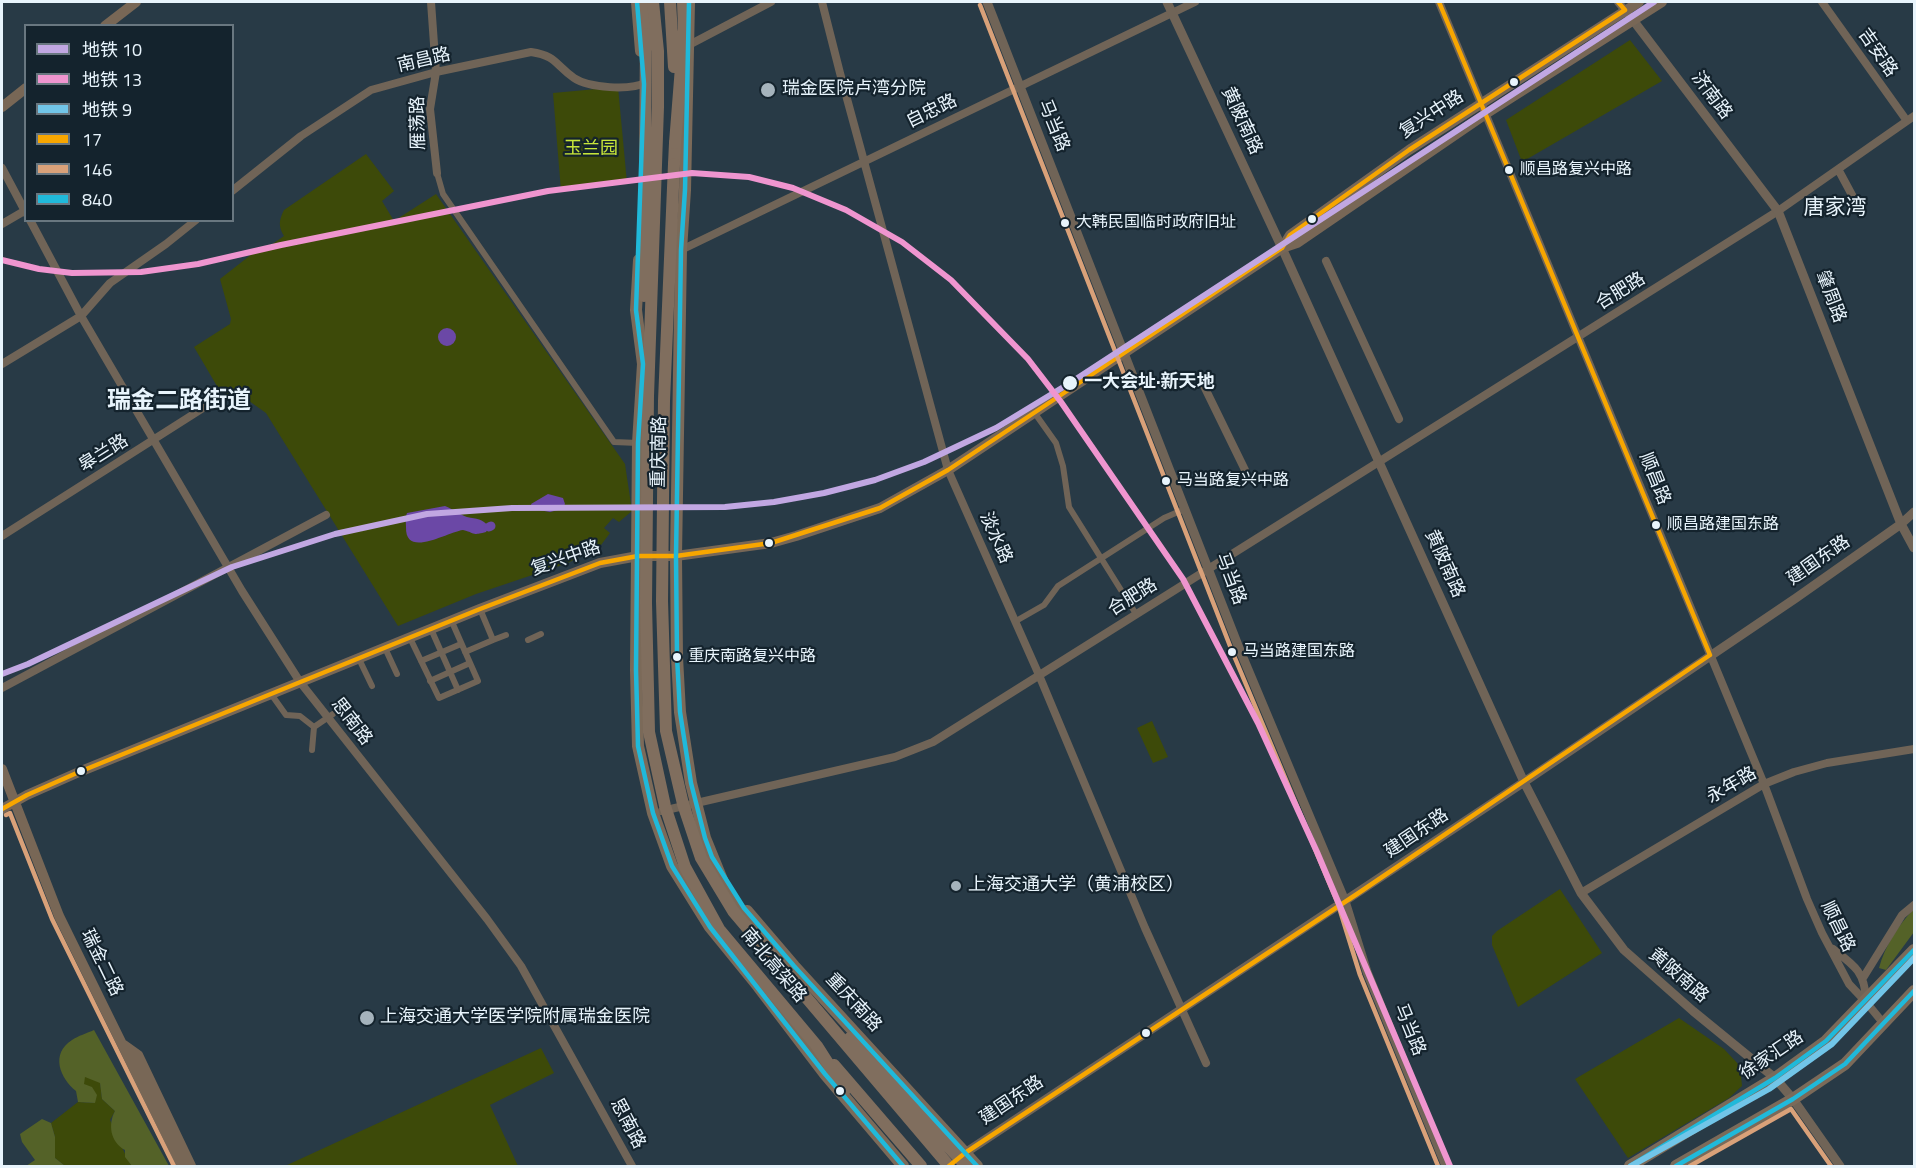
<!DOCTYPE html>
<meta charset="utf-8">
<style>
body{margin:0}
#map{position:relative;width:1916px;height:1168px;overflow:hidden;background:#283a46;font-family:"Titillium Web","Noto Sans SC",sans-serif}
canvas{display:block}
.frame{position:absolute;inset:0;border:3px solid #e8f4fc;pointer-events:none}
.legend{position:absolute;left:24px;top:24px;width:210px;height:198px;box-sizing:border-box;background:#14232d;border:2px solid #697780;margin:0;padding:8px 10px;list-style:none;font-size:18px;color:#e8f4fc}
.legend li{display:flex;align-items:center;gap:12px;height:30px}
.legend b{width:30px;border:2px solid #697780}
</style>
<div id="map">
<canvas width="1916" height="1168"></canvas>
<div class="frame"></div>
<ul class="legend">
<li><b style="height:8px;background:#c1a7e2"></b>地铁 10</li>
<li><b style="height:8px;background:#ef95cf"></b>地铁 13</li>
<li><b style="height:8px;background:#71c5e8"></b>地铁 9</li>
<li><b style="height:8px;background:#f7a600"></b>17</li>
<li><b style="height:8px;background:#d9a179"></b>146</li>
<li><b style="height:8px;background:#20b9da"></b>840</li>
</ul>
</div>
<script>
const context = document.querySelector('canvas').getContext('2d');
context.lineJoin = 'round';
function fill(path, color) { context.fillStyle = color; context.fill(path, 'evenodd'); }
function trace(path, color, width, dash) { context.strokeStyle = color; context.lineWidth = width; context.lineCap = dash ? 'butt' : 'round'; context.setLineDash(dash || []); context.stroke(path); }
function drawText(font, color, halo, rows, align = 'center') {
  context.font = font + ' "Titillium Web","Noto Sans SC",sans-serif'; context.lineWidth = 4.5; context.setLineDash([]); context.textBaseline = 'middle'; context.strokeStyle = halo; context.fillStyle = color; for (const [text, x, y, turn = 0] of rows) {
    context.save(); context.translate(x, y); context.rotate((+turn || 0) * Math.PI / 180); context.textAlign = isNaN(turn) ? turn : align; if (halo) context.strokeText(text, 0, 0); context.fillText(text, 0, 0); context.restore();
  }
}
fill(new Path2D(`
 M 1630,40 L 1662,81 L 1522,162 L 1506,120 Z
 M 618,87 L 627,183 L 561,191 L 553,93 Z
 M 366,154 L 394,191 L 382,201 L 394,221 L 436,194 L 625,464 L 632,511 L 619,522 L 613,518 L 604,528 L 610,533 L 601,545 L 568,563 L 476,594 L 398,626 L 266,413 L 235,391 L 224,398 L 194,347 L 230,324 L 231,319 L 220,279 L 257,250 L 261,252 L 284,236 C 278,226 279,220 284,210 Z
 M 1152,721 L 1168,757 L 1153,763 L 1137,728 Z
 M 1560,889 L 1602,953 L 1518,1007 L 1492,945 L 1492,936 L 1497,931 Z
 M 1679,1018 L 1724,1049 L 1740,1066 L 1742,1086 L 1729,1098 L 1628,1158 L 1575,1079 Z
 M 541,1048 L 554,1073 L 490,1105 L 518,1166 L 285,1166 Z
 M 84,1076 L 100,1082 L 102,1099 L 115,1111 L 110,1120 C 117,1134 124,1155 132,1166 L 65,1166 L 55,1158 L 55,1137 L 51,1123 L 78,1102 L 95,1103 L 84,1084 Z`), '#3d4a09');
fill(new Path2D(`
 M 1914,909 L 1914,932 L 1886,970 L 1879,968 C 1885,946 1898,925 1914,909 Z
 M 94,1030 L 169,1166 L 132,1166 L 125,1157 L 125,1150 C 110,1142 108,1124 115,1111 L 102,1099 L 100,1083 L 85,1077 L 84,1084 L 92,1087 L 97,1095 L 95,1103 L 78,1102 L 76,1091 C 60,1078 50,1054 72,1040 C 78,1036 87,1033 94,1030 Z
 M 42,1119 L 51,1123 L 55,1137 L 55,1158 L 65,1166 L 26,1166 L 35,1160 L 22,1142 L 20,1134 Z`), '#546228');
fill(new Path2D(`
 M438 337a9 9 0 1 1 18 0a9 9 0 1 1-18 0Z
 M 548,494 L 563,498 L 565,504 L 562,509 L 550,512 L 533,509 L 531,504 Z
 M 445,506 C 453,509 460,515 467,517 C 477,519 482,518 489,527 L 486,532 C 470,536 476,533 463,530 C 447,532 405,559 406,527 C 406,521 405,519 407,513 Z`), '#6b48a6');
trace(new Path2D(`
 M 489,527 L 491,526`), '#6b48a6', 9);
trace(new Path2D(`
 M 437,173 L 443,194 L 614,442 L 638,443
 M 1034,412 L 1056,443 L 1063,466 L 1069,507 L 1136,614
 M 480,609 L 493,640 L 506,635
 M 1016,621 L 1044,605 L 1058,586 L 1164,518 L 1185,509
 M 431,629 L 458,690
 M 410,638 L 439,698 L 478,681 L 452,622
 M 528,640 L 541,634
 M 385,648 L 397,674
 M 465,652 L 493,640
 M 359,659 L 372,686
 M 421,661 L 461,644
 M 430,681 L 470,663
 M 271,694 L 286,715 L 300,716 L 314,727 L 312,750
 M 314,727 L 333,714`), '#706457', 6);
trace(new Path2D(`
 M 431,2 L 436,72 L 430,109 L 437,173
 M 822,2 L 840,73 L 948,470 L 1039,675 L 1145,928 L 1206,1063
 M 1439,2 L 1764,784 L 1807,899 L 1822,933 L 1849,984 L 1866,1002 L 1884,1024
 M 1618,2 L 1633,20
 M 1822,2 L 1907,121
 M 687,46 L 771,2
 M 2,168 L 26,213
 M 1838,169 L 1859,208
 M 232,191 L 301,136 L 371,90 L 436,72 L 531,52 C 557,56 555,65 574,78 C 589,88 630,91 647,82
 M 30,220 L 81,316 L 242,591 L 300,682 L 487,919 L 521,966 L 632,1166
 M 2,224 L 26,210
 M 681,250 L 1195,2
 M 1326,261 L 1399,419
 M 2,364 L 81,316 L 110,283 L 166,244 L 196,220
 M 1202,382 L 1245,470
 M 2,536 L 222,396
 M 2,688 L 326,515
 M 662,811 L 895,757 L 933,742 L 1778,211 L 1914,116
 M 1581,893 L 1764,784 L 1794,772 L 1827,763 L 1914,749
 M 1833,949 C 1854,965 1865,972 1866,1000
 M 1863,978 L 1902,915 L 1914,905`), '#706457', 8);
trace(new Path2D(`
 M 987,2 L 1239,648 L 1345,901 L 1367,972 L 1446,1166
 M 1167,2 L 1282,248 L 1524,782 L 1581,893 L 1624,950 L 1693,1011 L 1775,1078 L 1793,1099 L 1840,1166
 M 1633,20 L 1778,211 L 1901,524 L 1914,548
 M 962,1155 L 1524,782 L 1796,598 L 1901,524 L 1914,512`), '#706457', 9);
trace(new Path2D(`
 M 105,26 L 136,2
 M 2,107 L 26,88
 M 1282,248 L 1290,235 L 1409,150 L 1639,2
 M 2,769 L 59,916 L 182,1166
 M 2,809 L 27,795 L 79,772 L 480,609 L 600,563 L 638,556 L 676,556 L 771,543 L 796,536 L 880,508 L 948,470 L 1282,248 L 1297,243 L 1487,113 L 1662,2
 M 124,1045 L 138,1055 L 191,1166`), '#786756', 10);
trace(new Path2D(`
 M 637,2 L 641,51
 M 689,2 L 685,190 L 681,250 L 676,556 L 677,657 L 680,712 L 691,783 L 705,838 L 725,887 L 749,923
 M 639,260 L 636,310 L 643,364 L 638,443 L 636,670 L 638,746 L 653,813 L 672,866 L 710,927 L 758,986 L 825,1074 L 903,1166
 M 747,911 L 794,966 L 977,1166
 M 1630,1166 L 1775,1078 L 1826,1041 L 1914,950
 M 1676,1166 L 1793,1099 L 1845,1064 L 1914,991`), '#7b6a59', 12);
trace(new Path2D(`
 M 643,2 L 646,34
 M 674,164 L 675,143
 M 834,1065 L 921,1166`), '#806e5e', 12);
trace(new Path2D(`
 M 653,2 L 658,51 L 658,107 L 648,396 L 646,603 L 649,732 L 665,806 L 685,867 L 719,929 L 817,1046 L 845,1090
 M 670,2 L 674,67
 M 675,143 L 684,29 L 683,2
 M 674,164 L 664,401 L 662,601 L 666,731 L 683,804 L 701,858 L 733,911 L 949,1166
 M 644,296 L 646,34
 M 850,1038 L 966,1166`), '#806e5e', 12);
trace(new Path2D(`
 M 2,809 L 27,795 L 79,772 L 480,609 L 600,563 L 638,556 L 676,556 L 771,543 L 880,508 L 948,470 L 1282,248 L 1290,235 L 1409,150 L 1625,10 L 1618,2
 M 949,1166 L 965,1153 L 1357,894 L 1710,655 L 1439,2`), '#f7a600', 4.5);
trace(new Path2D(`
 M 980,5 L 1232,651 L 1338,904 L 1360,975 L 1438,1166
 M 6,815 L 10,813 L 52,919 L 174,1166
 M 1690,1166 L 1791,1109 L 1831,1166`), '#d9a179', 4.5);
trace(new Path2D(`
 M 637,2 L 644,84 L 636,310 L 643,364 L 638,443 L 636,670 L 638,746 L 653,813 L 672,866 L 710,927 L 825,1074 L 903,1166
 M 689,2 L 685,190 L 681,250 L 676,556 L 677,657 L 680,712 L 691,783 L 705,838 L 712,857 L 744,908 L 794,966 L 977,1166
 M 1630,1166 L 1775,1078 L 1826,1041 L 1914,950
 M 1676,1166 L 1793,1099 L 1845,1064 L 1914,991`), '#20b9da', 4.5);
trace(new Path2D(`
 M 2,674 L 28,664 L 232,567 L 335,534 L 427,514 L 512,508 L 725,507 L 774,502 L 824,493 L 875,480 L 924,462 L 996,428 L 1070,383 L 1654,2`), '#c1a7e2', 6);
trace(new Path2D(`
 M 2,260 L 39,269 L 72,273 L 141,272 L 198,264 L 281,245 L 548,191 L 692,173 L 749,177 L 793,188 L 846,210 L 902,242 L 951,280 L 1028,359 L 1061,402 L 1183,579 L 1258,723 L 1317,852 L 1450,1166`), '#ef95cf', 6);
trace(new Path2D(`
 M 1631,1166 L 1769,1089 L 1832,1044 L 1914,958`), '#71c5e8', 6);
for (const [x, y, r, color] of [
 [1514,82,5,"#e8f4fc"],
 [768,90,8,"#a5b3bc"],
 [1509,170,5,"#e8f4fc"],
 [1312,219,5,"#e8f4fc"],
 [1065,223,5,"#e8f4fc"],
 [1070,383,8,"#e8f4fc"],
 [1166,481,5,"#e8f4fc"],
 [1656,525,5,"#e8f4fc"],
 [769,543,5,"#e8f4fc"],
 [1232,652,5,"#e8f4fc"],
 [677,657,5,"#e8f4fc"],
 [81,771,5,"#e8f4fc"],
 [956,886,6,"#a5b3bc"],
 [367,1018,8,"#a5b3bc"],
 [1146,1033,5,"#e8f4fc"],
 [840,1091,5,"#e8f4fc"]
]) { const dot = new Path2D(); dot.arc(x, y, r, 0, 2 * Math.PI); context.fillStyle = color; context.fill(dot); trace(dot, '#14232d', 2); }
drawText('16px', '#e8f4fc', '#14232d', [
 ["顺昌路复兴中路",1520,170],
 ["大韩民国临时政府旧址",1076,223],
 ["马当路复兴中路",1177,481],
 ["顺昌路建国东路",1667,525],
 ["马当路建国东路",1243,652],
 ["重庆南路复兴中路",688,657]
], 'left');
drawText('18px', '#e8f4fc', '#14232d', [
 ["吉安路",1877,53,55],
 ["南昌路",424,61,-13],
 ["济南路",1711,96,53],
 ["自忠路",932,112,-26],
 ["复兴中路",1432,115,-33],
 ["黄陂南路",1241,121,65],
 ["雁荡路",419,123,-91],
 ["马当路",1053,126,68],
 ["合肥路",1621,292,-32],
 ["肇周路",1830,297,69],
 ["重庆南路",660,452,-89],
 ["皋兰路",104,454,-32],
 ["顺昌路",1654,479,68],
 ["淡水路",995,538,66],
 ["复兴中路",566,559,-19],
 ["建国东路",1819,561,-35],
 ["黄陂南路",1444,564,66],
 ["马当路",1230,579,69],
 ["合肥路",1133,598,-32],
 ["思南路",351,722,52],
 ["永年路",1732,786,-30],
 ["建国东路",1417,834,-34],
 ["顺昌路",1837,927,64],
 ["瑞金二路",101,963,64],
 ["南北高架路",773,966,50],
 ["黄陂南路",1678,976,41],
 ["重庆南路",853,1003,47],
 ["马当路",1409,1030,68],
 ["徐家汇路",1772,1056,-34],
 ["建国东路",1012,1101,-34],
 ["思南路",627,1124,62]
]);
drawText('18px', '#e8f4fc', '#14232d', [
 ["瑞金医院卢湾分院",782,90],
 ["上海交通大学（黄浦校区）",968,886],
 ["上海交通大学医学院附属瑞金医院",380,1018]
], 'left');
drawText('18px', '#c7e53a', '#14232d', [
 ["玉兰园",591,150]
]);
drawText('bold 18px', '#e8f4fc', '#14232d', [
 ["一大会址·新天地",1084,383]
], 'left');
drawText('21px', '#e8f4fc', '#14232d', [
 ["唐家湾",1835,209]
]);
drawText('bold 24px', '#e8f4fc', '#14232d', [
 ["瑞金二路街道",179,402]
]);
</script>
